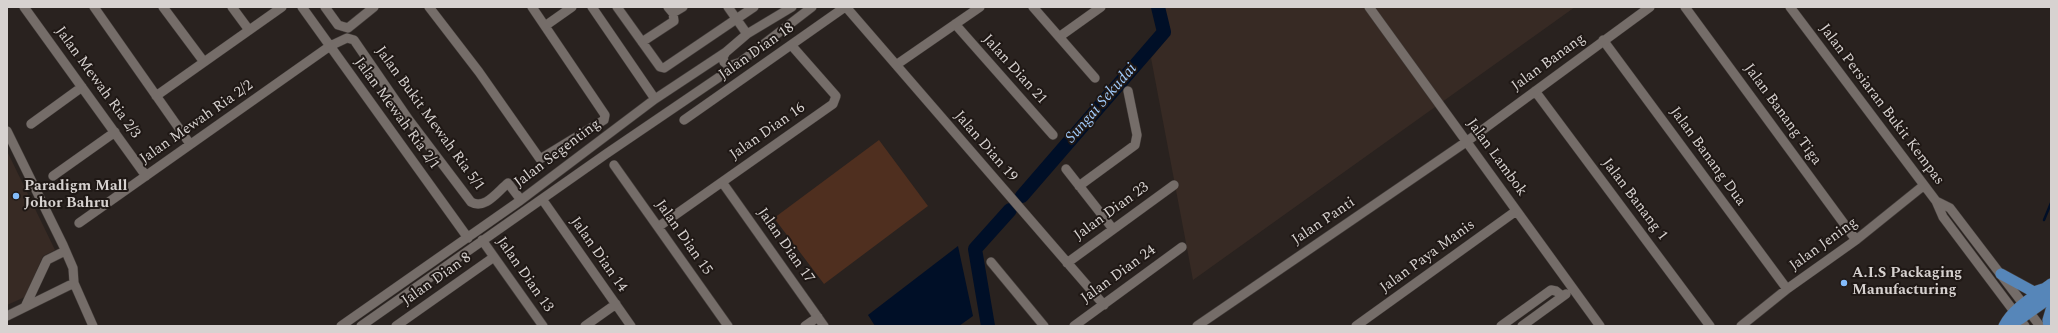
<!DOCTYPE html>
<style>
body{margin:0}
#map{position:relative;width:2058px;height:333px;overflow:hidden;background:#29221f;font-family:Spectral,serif}
canvas{display:block}
.frame{position:absolute;inset:0;border:8px solid #d7d2d0;pointer-events:none}
</style>
<div id="map">
<canvas width="2058" height="333"></canvas>
<div class="frame"></div>
</div>
<script>
const context = document.querySelector('canvas').getContext('2d');
context.lineJoin = 'round';
function fill(path, color) { context.fillStyle = color; context.fill(path, 'evenodd'); }
function trace(path, color, width, dash) { context.strokeStyle = color; context.lineWidth = width; context.lineCap = dash ? 'butt' : 'round'; context.setLineDash(dash || []); context.stroke(path); }
function drawText(font, color, halo, rows, align = 'center') {
  context.font = font + ' Spectral,serif'; context.lineWidth = 4; context.setLineDash([]); context.textBaseline = 'middle'; context.strokeStyle = halo; context.fillStyle = color; for (const [text, x, y, turn = 0] of rows) {
    context.save(); context.translate(x, y); context.rotate((+turn || 0) * Math.PI / 180); context.textAlign = isNaN(turn) ? turn : align; if (halo) context.strokeText(text, 0, 0); context.fillText(text, 0, 0); context.restore();
  }
}
fill(new Path2D(`
 M 1162,7 L 1575,7 L 1193,280 L 1151,58 L 1169,36 Z
 M 7,151 L 55,250 L 43,256 L 25,297 L 7,305 Z`), '#372a24');
fill(new Path2D(`
 M 879,140 L 928,206 L 824,284 L 774,218 Z`), '#4f2f1f');
fill(new Path2D(`
 M 958,246 L 973,316 L 959,326 L 875,326 L 868,315 Z`), '#000f27');
trace(new Path2D(`
 M 2044,220 L 2051,203`), '#000f27', 2.5);
trace(new Path2D(`
 M 1022,196 L 1164,32 L 1158,7
 M 988,326 L 975,249 L 1010,210`), '#000f27', 14);
const minor = new Path2D(`
 M 24,7 L 146,176
 M 94,7 L 190,144
 M 163,7 L 204,62
 M 232,7 L 249,30
 M 302,7 L 468,238
 M 325,7 L 338,25 L 348,28 L 374,7
 M 429,7 L 479,72 L 540,159 L 604,120 L 605,115 L 532,7
 M 592,7 L 655,99
 M 617,7 L 660,67 L 664,68 L 754,7
 M 668,7 L 673,13 L 683,7
 M 728,7 L 747,34
 M 846,7 L 1104,305
 M 1033,7 L 1095,78
 M 1369,7 L 1600,326
 M 1685,7 L 1856,240
 M 1790,7 L 1936,201 L 1943,217 L 2025,326
 M 955,24 L 1053,135
 M 545,26 L 572,7
 M 1059,37 L 1101,7
 M 1603,40 L 1787,289
 M 642,42 L 674,21 L 673,13
 M 726,52 L 723,57 L 724,62 L 729,66 L 738,63
 M 896,65 L 980,7
 M 1535,91 L 1710,326
 M 156,96 L 282,7
 M 684,120 L 845,7
 M 31,124 L 82,87
 M 7,131 L 63,245 L 73,268 L 74,283 L 93,326
 M 614,165 L 728,326
 M 1066,169 L 1113,229
 M 53,176 L 115,132
 M 722,182 L 824,326
 M 1079,186 L 1135,145 L 1137,135 L 1128,91
 M 542,199 L 631,326
 M 1936,201 L 1950,208 L 2040,326
 M 79,223 L 330,46 L 347,38 L 354,40 L 409,120 L 471,202 C 485,210 497,192 508,183 L 521,200
 M 658,227 L 833,104 L 836,96 L 792,46
 M 482,240 L 543,326
 M 991,262 L 1044,326
 M 1067,263 L 1174,185
 M 25,307 L 47,260 L 65,251
 M 7,316 L 74,283
 M 341,326 L 521,200 L 655,99 L 726,52 L 747,34 L 792,7
 M 361,326 L 606,154 L 734,67 L 812,7
 M 396,326 L 494,257
 M 585,326 L 616,304
 M 805,326 L 818,317
 M 1074,326 L 1182,247
 M 1197,326 L 1466,142 L 1650,7
 M 1356,326 L 1516,211
 M 1501,326 L 1551,290 L 1556,291 L 1562,296
 M 1522,326 L 1566,294
 M 1741,326 L 1787,289 L 1856,240 L 1923,186`);
const major = new Path2D(`
 M 2001,274 L 2034,292 L 2043,289
 M 2004,326 C 2013,308 2035,296 2051,284
 M 2007,326 L 2020,319 L 2051,297
 M 2049,326 L 2048,320 L 2051,310`);
trace(minor, '#453f3c', 10);
trace(major, '#453f3c', 12);
trace(minor, '#756d69', 9);
trace(major, '#5686b9', 11);
for (const [x, y, r, color] of [
 [16,196,4,"#84bcfb"],
 [1844,283,4,"#84bcfb"]
]) { const dot = new Path2D(); dot.arc(x, y, r, 0, 2 * Math.PI); context.fillStyle = color; context.fill(dot); trace(dot, '#1f1815', 1.5); }
drawText('15px', '#d7d2d0', '#1f1815', [
 ["Jalan Dian 18",757,52,-35],
 ["Jalan Banang",1549,63,-36],
 ["Jalan Dian 21",1014,70,48],
 ["Jalan Mewah Ria 2/3",97,83,54],
 ["Jalan Persiaran Bukit Kempas",1881,105,53],
 ["Jalan Mewah Ria 2/1",396,114,54],
 ["Jalan Banang Tiga",1782,115,54],
 ["Jalan Bukit Mewah Ria 5/1",429,119,54],
 ["Jalan Mewah Ria 2/2",197,123,-35],
 ["Jalan Dian 16",768,132,-35],
 ["Jalan Dian 19",985,147,49],
 ["Jalan Segenting",558,154,-37],
 ["Jalan Banang Dua",1707,157,54],
 ["Jalan Lambok",1496,158,54],
 ["Jalan Banang 1",1634,200,53],
 ["Jalan Dian 23",1112,212,-36],
 ["Jalan Panti",1324,222,-34],
 ["Jalan Dian 15",683,238,55],
 ["Jalan Jening",1824,245,-36],
 ["Jalan Dian 17",785,246,55],
 ["Jalan Dian 14",598,255,55],
 ["Jalan Paya Manis",1428,257,-36],
 ["Jalan Dian 13",524,275,55],
 ["Jalan Dian 24",1119,275,-36],
 ["Jalan Dian 8",437,280,-35]
]);
drawText('bold 15px', '#d7d2d0', '#1f1815', [
 ["Paradigm Mall",24,187],
 ["Johor Bahru",24,204],
 ["A.I.S Packaging",1852,274],
 ["Manufacturing",1852,291]
], 'left');
drawText('italic 16px', '#a0cafb', '#1f1815', [
 ["Sungai Sekudai",1102,104,-49]
]);
</script>
